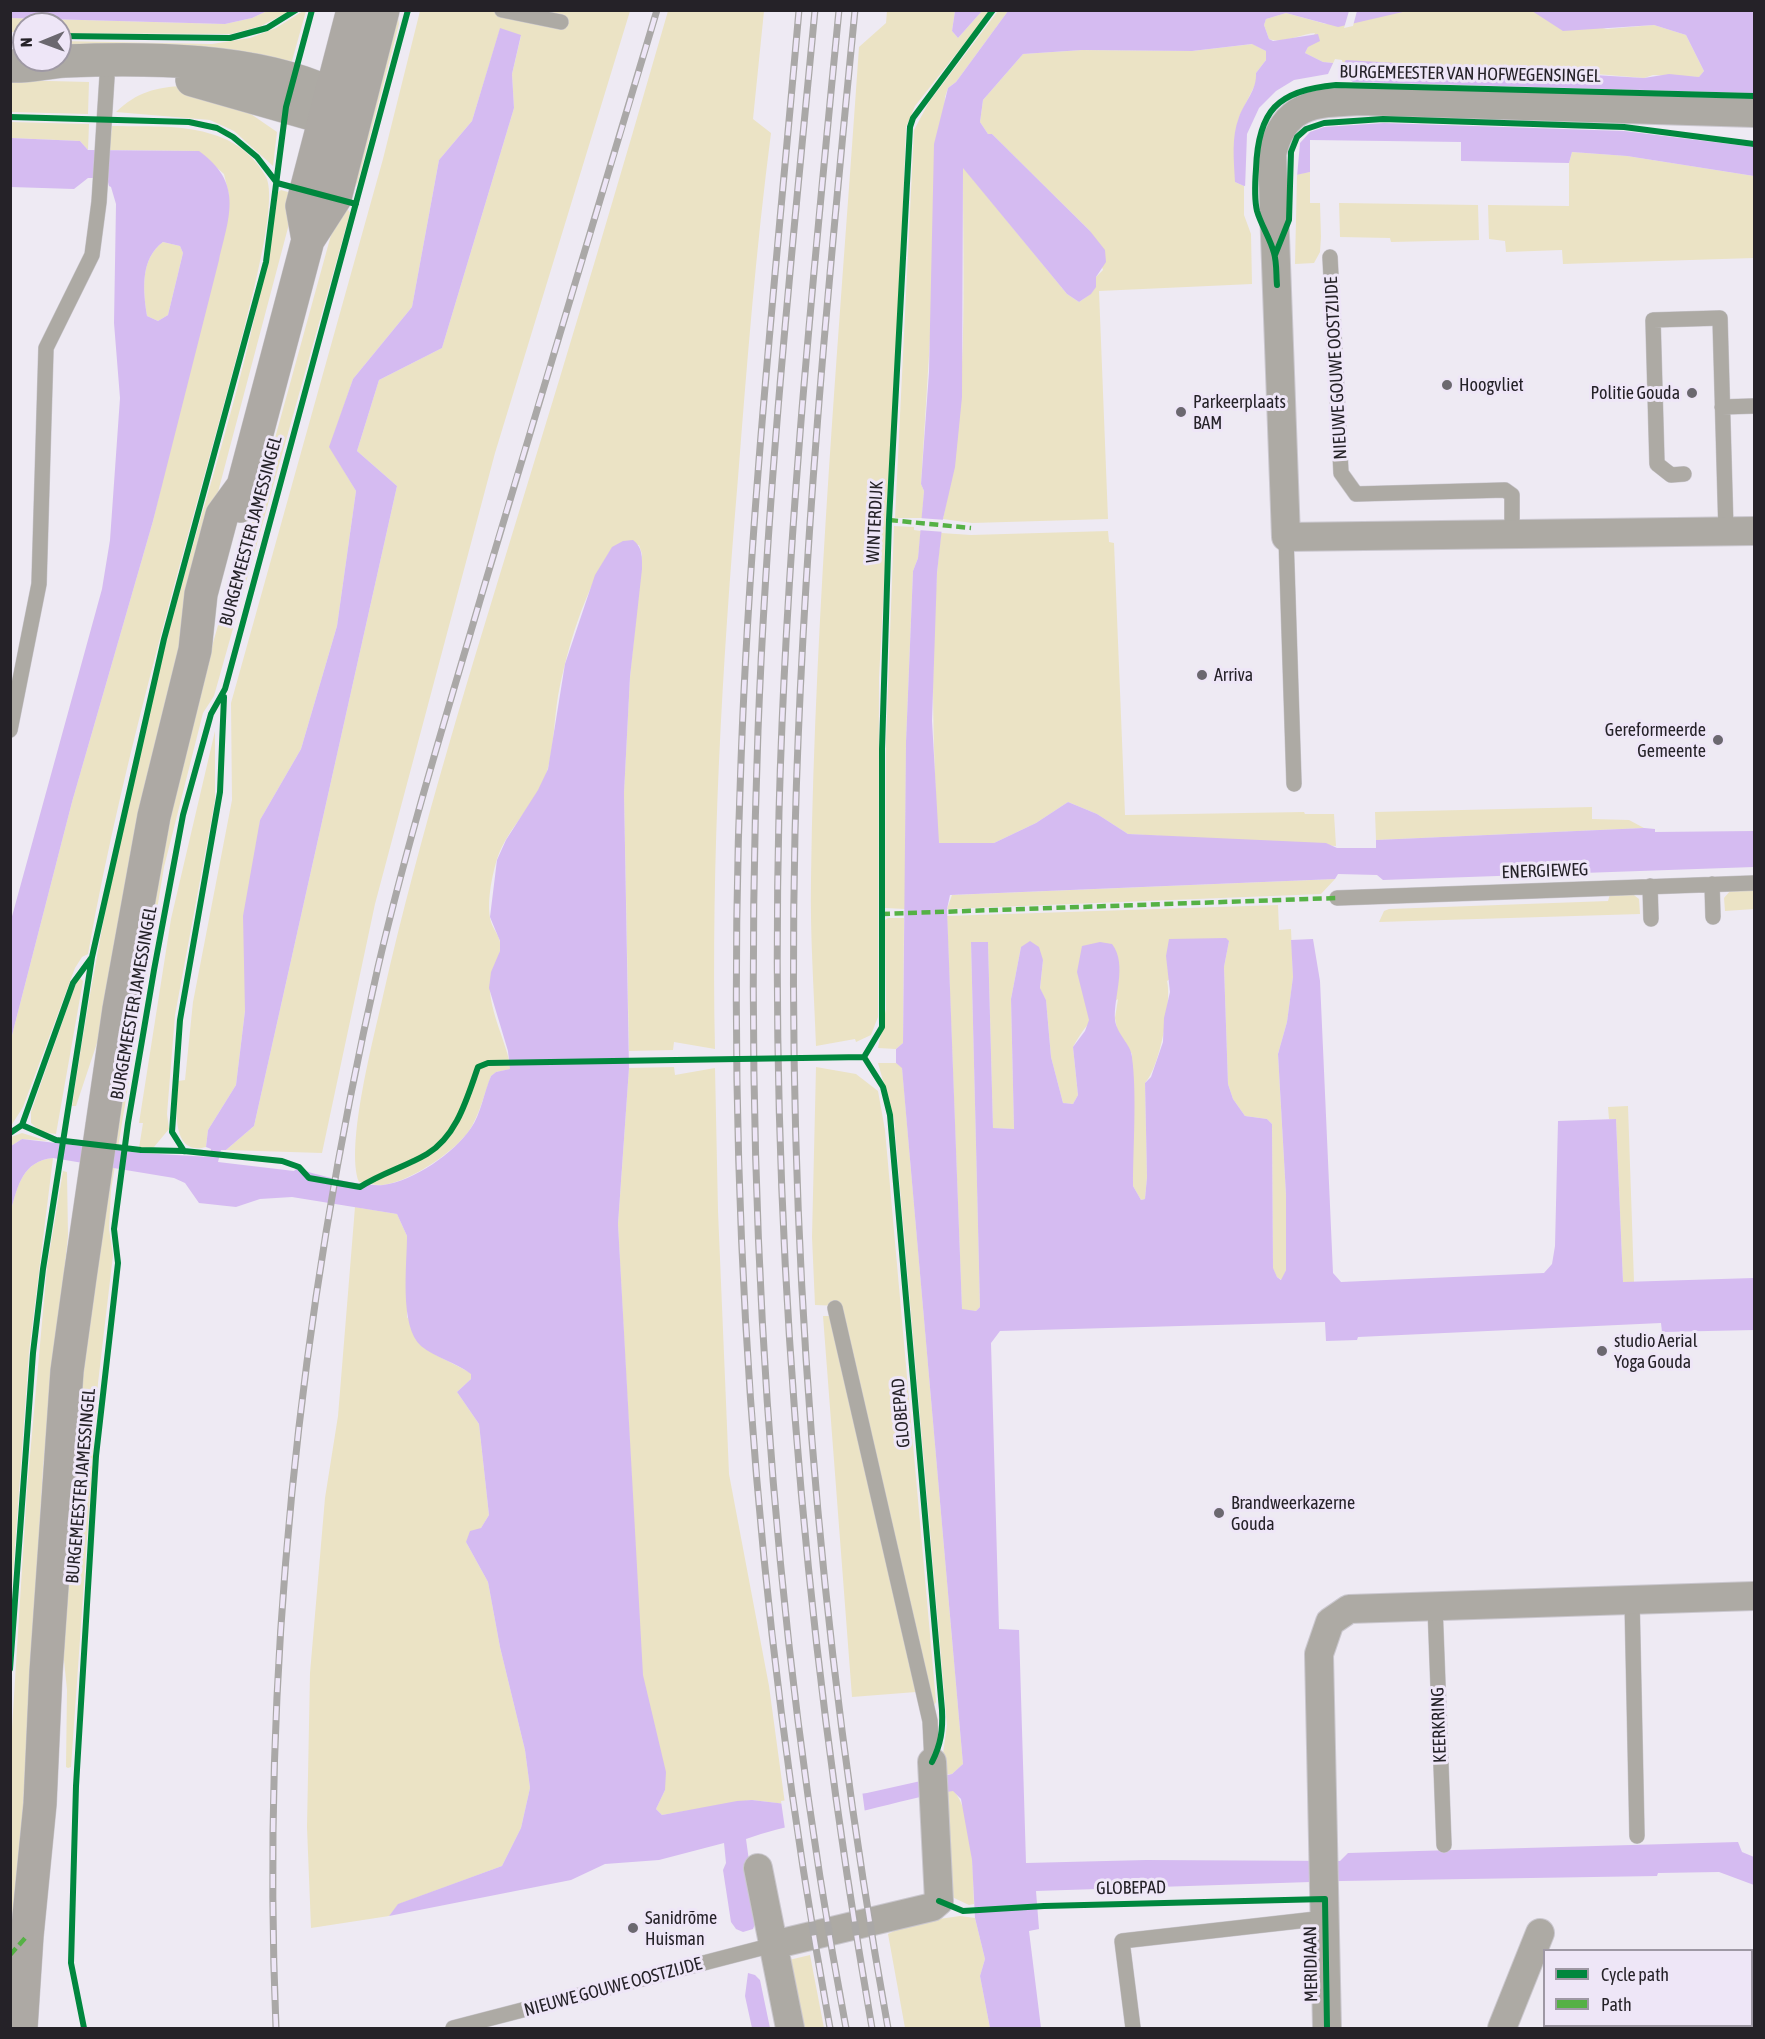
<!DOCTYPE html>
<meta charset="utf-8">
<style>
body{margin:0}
#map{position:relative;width:1765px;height:2039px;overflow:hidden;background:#eeeaf3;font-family:"Asap Condensed",sans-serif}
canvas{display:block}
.frame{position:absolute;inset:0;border:12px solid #252228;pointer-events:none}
.legend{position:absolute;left:1543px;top:1949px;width:210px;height:78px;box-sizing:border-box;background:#eee6f7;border:2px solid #9e98a4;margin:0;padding:8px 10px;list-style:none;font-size:18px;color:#252228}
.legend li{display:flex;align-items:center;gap:12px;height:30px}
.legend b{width:30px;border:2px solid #9e98a4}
.north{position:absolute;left:12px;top:12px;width:60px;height:60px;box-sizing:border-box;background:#eee6f7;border:2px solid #9e98a4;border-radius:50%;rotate:269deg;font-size:16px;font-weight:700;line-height:24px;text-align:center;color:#252228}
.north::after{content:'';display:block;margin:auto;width:21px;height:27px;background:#6b686f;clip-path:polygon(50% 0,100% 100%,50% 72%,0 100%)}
</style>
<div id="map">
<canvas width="1765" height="2039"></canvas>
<div class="frame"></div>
<ul class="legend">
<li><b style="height:8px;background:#00873e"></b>Cycle path</li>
<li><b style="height:8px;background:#55b145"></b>Path</li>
</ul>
<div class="north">N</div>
</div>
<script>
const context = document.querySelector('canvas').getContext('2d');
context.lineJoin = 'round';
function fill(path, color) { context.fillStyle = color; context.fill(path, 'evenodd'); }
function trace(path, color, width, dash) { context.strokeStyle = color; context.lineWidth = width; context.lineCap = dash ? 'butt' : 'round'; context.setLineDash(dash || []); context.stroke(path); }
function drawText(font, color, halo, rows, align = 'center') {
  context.font = font + ' "Asap Condensed",sans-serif'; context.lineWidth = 6; context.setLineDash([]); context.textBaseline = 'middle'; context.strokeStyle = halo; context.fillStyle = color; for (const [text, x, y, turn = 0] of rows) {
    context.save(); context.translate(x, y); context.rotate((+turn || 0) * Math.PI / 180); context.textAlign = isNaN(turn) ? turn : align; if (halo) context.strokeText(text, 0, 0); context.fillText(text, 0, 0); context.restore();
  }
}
fill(new Path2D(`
 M 267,11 L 290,11 L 261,26 L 231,34 L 60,33 L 60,24 L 24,24 L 24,32 L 11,32 L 11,18 L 225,24 L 252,18 Z
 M 303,11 L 306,11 L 292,61 L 219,55 L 60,54 L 60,41 L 212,44 L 250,38 L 276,28 Z
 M 420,11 L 630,11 L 495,453 L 375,904 L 322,1153 L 226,1150 L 254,1126 L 397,486 L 357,451 L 379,380 L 442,348 L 514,108 L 512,74 L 521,36 L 500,29 L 472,121 L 439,160 L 412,307 L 353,379 L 330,447 L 356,491 L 337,626 L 301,749 L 260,820 L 245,1011 L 236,1085 L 208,1130 L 206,1147 C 169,1157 177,1102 178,1081 L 185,1080 L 193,1002 L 232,800 L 231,703 L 383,159 Z
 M 668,11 L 764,11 L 753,119 L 771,133 C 756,248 747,363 738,478 C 722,667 711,858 715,1049 L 674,1042 L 673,1050 L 629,1051 L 624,793 L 630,677 L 642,554 L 639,545 L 612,548 C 584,593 568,644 558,696 C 554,720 554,745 548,768 C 539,802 508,826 497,859 C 492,876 486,904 491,922 C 493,929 499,935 500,942 C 503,957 490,971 490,986 C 489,1010 507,1044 511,1069 L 496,1072 L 491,1076 C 485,1092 481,1109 473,1124 C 462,1148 409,1183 382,1185 C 375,1185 366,1183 359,1182 C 345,1146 374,1037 383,996 C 421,829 472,666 522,502 C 572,339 621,175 668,11 Z
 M 887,11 L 955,11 L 952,31 L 958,38 L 982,11 L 990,11 L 915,106 L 906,127 L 899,308 L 879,678 L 878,1017 L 871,1035 L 856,1042 L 855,1039 L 816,1046 C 814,991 810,935 811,880 C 815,602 840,325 859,47 L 886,23 Z
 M 998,11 L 1008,11 L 956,82 L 948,88 L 945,97 L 921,484 L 924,491 L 922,518 L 895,518 L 914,130 L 929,102 Z
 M 1407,11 L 1532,11 L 1539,14 L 1607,29 L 1654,25 L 1686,35 L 1704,71 L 1699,77 L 1653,75 L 1644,78 L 1548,70 L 1475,69 L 1420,63 L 1344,64 L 1323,62 L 1305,53 L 1315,33 C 1300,34 1284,44 1269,39 L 1264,25 L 1266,19 L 1286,13 L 1326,24 Z
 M 398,17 L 399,24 L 358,182 L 350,196 Z
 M 1253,44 L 1266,51 L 1266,60 L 1256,73 L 1256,83 L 1239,117 L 1235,182 L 1244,186 L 1244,215 L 1251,234 L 1252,284 L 1099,291 L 1108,519 L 972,523 L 943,519 C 969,402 963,286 963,167 L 1067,294 L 1079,302 C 1090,295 1096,291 1096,277 L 1103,270 L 1090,231 L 992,134 L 988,134 L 980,122 L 983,100 L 1023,54 L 1082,50 L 1192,51 Z
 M 11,80 L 89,82 L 88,114 L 11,112 Z
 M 184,86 L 248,112 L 277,132 L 273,166 L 234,131 L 210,120 L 116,112 C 137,92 156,87 184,86 Z
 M 11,122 L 89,124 L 88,150 L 80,141 L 11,138 Z
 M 112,126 C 166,127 235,120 266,177 C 278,200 252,297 245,325 C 190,534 126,741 88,954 L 82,957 L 75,968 L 23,1107 L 11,1126 L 11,1039 L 72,802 L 153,521 L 229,195 L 224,174 L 198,151 L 109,150 Z
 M 1572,152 L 1627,156 L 1754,176 L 1754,258 L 1563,264 L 1562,250 L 1506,252 L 1505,241 L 1489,239 L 1488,205 L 1569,206 L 1569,163 Z
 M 1310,172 L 1310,203 L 1320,203 L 1321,237 L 1320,252 L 1314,263 L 1295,264 L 1297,174 Z
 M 281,190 L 295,194 L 294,205 L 204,545 L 152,759 L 99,1037 L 76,1106 L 72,1106 C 96,946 128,787 169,631 C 208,486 258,342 277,193 Z
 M 1339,203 L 1478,205 L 1479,240 L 1391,242 L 1390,238 L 1340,237 Z
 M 339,206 L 347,208 L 350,213 L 214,696 L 203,713 L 164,867 L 111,1190 L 109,1229 L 113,1255 L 98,1383 L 71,1767 L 68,1768 L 66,1767 L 67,1690 L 62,1640 L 76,1416 L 150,906 L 193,712 L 219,622 L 245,547 Z
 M 163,242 L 180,246 L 183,253 L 168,315 L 158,321 L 147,316 C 143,290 140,259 163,242 Z
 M 894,526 L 914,527 L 914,530 L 921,531 L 918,558 L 913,571 L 906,742 L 905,909 L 885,908 L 886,742 Z
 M 1108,531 L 1109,542 L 1114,543 L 1125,815 L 1304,812 L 1305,814 L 1334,814 L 1336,846 L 1128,834 L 1097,814 L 1068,802 L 1036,823 L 994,843 L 938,843 C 933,740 929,636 941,533 L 971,535 Z
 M 215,731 L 215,800 L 175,1015 L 167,1114 L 169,1129 L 154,1147 L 139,1148 L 143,1123 L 139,1123 L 171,919 Z
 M 1592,807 L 1592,819 L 1629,820 L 1644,828 L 1376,840 L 1375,812 Z
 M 1335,879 L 1321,894 L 947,909 L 952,895 Z
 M 1754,889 L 1754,909 L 1725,911 L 1724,898 L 1730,891 Z
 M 1630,892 L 1639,899 L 1640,914 L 1379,922 L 1384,911 L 1389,909 L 1608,901 L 1610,894 Z
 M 1278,905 L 1279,930 L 1291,929 L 1293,977 L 1287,1022 L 1278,1054 L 1286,1195 L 1286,1270 L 1282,1280 L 1277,1277 L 1273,1269 L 1272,1124 L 1267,1119 L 1245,1116 L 1233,1099 L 1228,1084 L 1224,967 L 1229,941 L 1167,981 C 1172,1001 1160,1068 1145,1083 L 1147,1177 L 1145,1199 L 1141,1200 L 1133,1186 L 1132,1054 L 1118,1034 L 1115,1018 L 1118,999 C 1097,1014 1086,1023 1073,1047 L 1078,1095 L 1073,1104 L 1063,1103 L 1051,1057 L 1046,1000 L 1040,989 L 1043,960 L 1021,947 L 1011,999 L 1014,1129 L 993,1128 L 988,942 L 971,942 L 980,1307 L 976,1311 L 962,1310 L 947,916 Z
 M 888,918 L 904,918 L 903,1043 L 896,1049 L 878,1048 L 886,1009 L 885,920 Z
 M 80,978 L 83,981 L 56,1134 L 41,1132 L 31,1123 L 31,1112 L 76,983 Z
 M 878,1063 L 896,1063 L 902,1067 L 963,1764 L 952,1774 L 940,1775 L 947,1725 L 894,1119 Z
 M 674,1067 L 675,1075 L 715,1068 L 718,1211 L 729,1474 L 769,1686 L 785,1804 L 752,1800 L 662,1815 L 656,1809 L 665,1790 L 642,1675 L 618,1224 L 629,1068 Z
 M 816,1067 L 856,1074 L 878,1091 L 885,1130 L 936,1702 L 933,1707 L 841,1306 L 815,1305 L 812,1237 Z
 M 1628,1106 L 1634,1282 L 1623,1282 L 1616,1119 L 1609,1119 L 1608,1107 Z
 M 22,1133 L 48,1141 L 22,1139 L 11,1146 L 11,1137 Z
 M 53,1158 L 29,1352 L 11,1603 L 11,1210 C 18,1185 23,1161 53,1158 Z
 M 63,1171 L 67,1172 L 68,1236 L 43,1467 L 20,1858 L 11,1949 L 11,1744 L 27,1489 L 47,1267 Z
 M 355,1207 L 397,1214 L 407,1236 L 407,1317 L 436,1355 L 471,1373 L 471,1379 L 457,1392 L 479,1424 L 489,1515 L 481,1528 L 466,1542 L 488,1582 L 500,1647 L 525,1750 L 530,1788 L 521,1828 L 502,1866 L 399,1904 L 389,1916 L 311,1928 L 307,1827 L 310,1673 L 325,1498 L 338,1416 Z
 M 823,1316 L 833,1316 L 916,1692 L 852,1697 Z
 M 953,1790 C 973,1811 973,1875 974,1904 L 969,1905 L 952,1897 L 941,1792 Z
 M 960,1916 L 975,1918 L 985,1959 L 980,1976 L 990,2028 L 905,2028 L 888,1934 L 911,1923 Z
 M 810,1955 L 824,2028 L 797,2028 L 789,1960 Z`), '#ebe3c5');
fill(new Path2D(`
 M 11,10 L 267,10 L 267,11 L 252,18 L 225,24 L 11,18 Z
 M 955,11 L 982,11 L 958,38 L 952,31 Z
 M 1008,11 L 1407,11 L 1338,27 L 1286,13 L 1266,19 L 1264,25 L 1269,39 L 1273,41 L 1318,34 L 1320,41 L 1308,47 L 1305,53 L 1323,62 L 1343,64 L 1346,60 L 1644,78 L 1669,74 L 1699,77 L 1704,71 L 1686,35 L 1654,25 L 1563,31 L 1532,11 L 1754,11 L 1754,176 L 1627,156 L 1572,152 L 1569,163 L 1461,161 L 1461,142 L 1310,140 L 1310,172 L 1244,186 L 1235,182 C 1234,160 1231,138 1239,117 C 1245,101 1257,90 1256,73 L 1266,60 L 1266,51 L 1252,44 L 1192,51 L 1082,50 L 1023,54 L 983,100 L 980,122 L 988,134 L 992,134 L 1090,231 L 1105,250 L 1106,262 L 1096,277 L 1096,287 L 1091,294 L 1079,302 L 1067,294 L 963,168 L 962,397 L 955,467 L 943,519 L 937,573 L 932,721 L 939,843 L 994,843 L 1036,823 L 1068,802 L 1097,814 L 1128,834 L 1326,843 L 1337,848 L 1376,848 L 1376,840 L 1644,828 L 1655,829 L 1655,832 L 1754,831 L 1754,867 L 1383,880 L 1377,875 L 1338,874 L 1335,879 L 950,895 L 947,909 L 962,1309 L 976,1311 L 980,1307 L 971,942 L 988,942 L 993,1128 L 1014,1129 L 1011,999 L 1021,947 L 1030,941 L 1039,947 L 1043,960 L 1040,988 L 1046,1000 L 1051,1057 L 1063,1103 L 1073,1104 L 1078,1095 L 1073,1047 L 1085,1031 L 1089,1020 L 1077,972 L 1082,946 L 1100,942 L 1112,944 C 1128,965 1113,997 1115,1020 C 1117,1035 1131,1044 1132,1057 C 1137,1095 1133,1146 1133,1186 L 1141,1200 L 1145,1199 L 1147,1177 L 1145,1083 L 1151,1077 L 1163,1042 L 1164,1018 L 1170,992 L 1166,956 L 1169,939 L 1226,938 L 1229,941 L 1224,967 L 1228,1084 L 1233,1099 L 1245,1116 L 1267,1119 L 1272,1124 L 1273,1268 L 1277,1277 L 1281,1280 L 1286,1270 L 1286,1195 L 1278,1054 L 1287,1022 L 1293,977 L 1291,940 L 1313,939 L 1320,981 L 1333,1273 L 1341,1282 L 1544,1273 L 1552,1264 L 1555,1246 L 1558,1121 L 1616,1119 L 1623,1282 L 1754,1278 L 1754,1330 L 1662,1332 L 1661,1323 L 1358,1337 L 1357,1340 L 1326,1341 L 1325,1322 L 1000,1331 L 991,1343 L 999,1629 L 1019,1630 L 1026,1863 L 1146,1860 L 1340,1861 L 1348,1853 L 1738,1842 L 1742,1852 L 1754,1857 L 1754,1885 L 1719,1872 L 1658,1873 L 1657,1876 L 1341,1881 L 1036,1891 L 1039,1929 L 1029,1931 L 1041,2028 L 990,2028 L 980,1976 L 985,1959 L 975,1918 L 972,1860 L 961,1799 L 953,1791 C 923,1795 896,1803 867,1810 C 826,1819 786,1825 746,1839 L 757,1919 L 753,1929 L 743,1932 L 736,1929 L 731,1922 L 723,1870 L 726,1863 L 724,1843 L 659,1860 L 605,1864 L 571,1880 L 389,1916 L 398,1904 L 502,1866 L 521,1828 L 530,1788 L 525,1750 L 500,1647 L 488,1582 L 466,1542 L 470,1531 L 481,1528 L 489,1515 L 479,1424 L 457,1392 L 471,1379 L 471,1374 C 455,1362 436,1358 421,1346 C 399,1326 407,1265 407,1236 L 397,1214 L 292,1197 L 260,1199 L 236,1207 L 199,1203 L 185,1183 L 174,1178 L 53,1158 C 23,1161 18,1185 11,1210 L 11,1146 L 22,1139 L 141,1153 L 210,1157 L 211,1149 L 206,1147 L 208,1130 L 236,1085 L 245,1011 L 243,916 L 260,820 L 301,749 L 337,626 L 356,491 L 329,447 L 353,379 L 412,307 L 439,160 L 472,121 L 500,28 L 521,35 L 512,74 L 514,108 L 442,348 L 379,380 L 357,451 L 397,486 L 254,1126 L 226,1150 L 221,1150 L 218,1162 L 294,1171 L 297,1168 C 315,1175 364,1187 383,1185 C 414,1181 454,1153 471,1128 C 481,1114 484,1092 491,1076 L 496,1072 L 510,1069 L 508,1051 L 489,988 L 491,972 L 500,951 L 500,941 L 490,917 L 497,860 L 506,840 L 538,790 L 548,769 L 565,664 L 595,575 L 612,547 L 623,541 L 633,540 C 643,548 642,557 642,569 L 630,677 L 624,793 L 629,1068 L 618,1224 L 643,1675 L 666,1772 L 665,1790 L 656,1809 L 662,1815 L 737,1801 L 752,1800 L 786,1804 L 867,1793 L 952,1774 L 963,1764 L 902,1068 L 896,1063 L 896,1049 L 903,1043 L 906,742 L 913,571 L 918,558 L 924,491 L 921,484 L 929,372 L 934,144 L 948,88 L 956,82 Z
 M 11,138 L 80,141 L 88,150 L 199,151 C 243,183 230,214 219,260 L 153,521 L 72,802 L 11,1039 L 11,920 L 102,589 L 110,540 L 120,398 L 114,323 L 116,204 L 111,187 L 109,186 L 107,178 L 88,178 L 74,189 L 11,187 ZM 163,242 L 180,246 L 183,253 L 168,315 L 158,321 L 147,316 C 143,290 140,259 163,242 Z
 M 748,1973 L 755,1975 L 760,1980 L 770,2028 L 752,2028 L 745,1996 Z`), '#d5bbf1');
fill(new Path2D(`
 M 1349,11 L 1357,11 L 1353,26 L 1344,28 Z
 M 1335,59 L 1342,60 L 1345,76 L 1353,82 L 1754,93 L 1754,147 L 1624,131 L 1384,123 L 1324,127 L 1310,132 L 1300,143 L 1297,177 L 1245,189 L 1247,134 L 1259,108 L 1276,91 L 1294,80 L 1328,74 Z
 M 919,518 L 946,520 L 945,532 L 918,530 Z
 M 862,1790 L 865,1813 L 785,1829 L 781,1801 Z`), '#eeeaf3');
const service = new Path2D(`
 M 502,10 L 561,22
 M 1330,257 L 1341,473 L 1356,494 L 1505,490 L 1512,495 L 1512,534
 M 1722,407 L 1754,406
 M 1684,474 L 1671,475 L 1657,464 L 1653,320 L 1720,318 L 1726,531
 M 1286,537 L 1294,784
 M 10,730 L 39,584 L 46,348 L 92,255 L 99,202 L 107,77
 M 1712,884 L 1713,917
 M 1650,886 L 1651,919
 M 1337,898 L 1754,883
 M 835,1308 L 930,1721 L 932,1762
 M 1632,1599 L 1637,1836
 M 1435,1606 L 1444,1845
 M 453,2028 L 773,1945
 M 1133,2028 L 1122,1941 L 1325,1918`);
const minor = new Path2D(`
 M 1754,113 L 1360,101 C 1315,103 1284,103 1272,154 L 1286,537 L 1754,531
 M 758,1868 L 790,2028
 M 773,1945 L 932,1907 L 939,1901 L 932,1762
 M 1327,2028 L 1319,1654 L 1330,1622 L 1349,1609 L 1754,1596
 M 1502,2028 L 1540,1933`);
const tertiary = new Path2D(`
 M 10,66 C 30,67 47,62 65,61 C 147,58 254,58 329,93 C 338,97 346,106 354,112
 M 192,80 L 325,118 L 354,115`);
const secondary = new Path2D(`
 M 308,240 L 302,206 L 353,10
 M 241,506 L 243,486 L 308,240 L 335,198 L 383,10
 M 21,2028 L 27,1936 L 40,1804 L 46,1672 L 67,1371 L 80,1277 L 119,1009 L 154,816 L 195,650 L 201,594 L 222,515 L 243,486`);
trace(service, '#cac7ce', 16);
trace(minor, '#cac7ce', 30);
trace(tertiary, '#cac7ce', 34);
trace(secondary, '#cac7ce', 34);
trace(service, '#adaaa4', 15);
trace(minor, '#adaaa4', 28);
trace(tertiary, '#adaaa4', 33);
trace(secondary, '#ada9a4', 33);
const rail = new Path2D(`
 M 799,10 C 777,261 750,510 741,761 C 724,1185 754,1612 830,2028
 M 815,10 C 792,250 767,490 758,731 C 742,1164 766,1602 846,2028
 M 839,10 C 813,277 786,544 779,812 C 769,1220 802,1627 872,2028
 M 855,10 C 828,284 802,558 795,833 C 786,1233 817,1635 888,2028
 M 276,2028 C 261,1674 299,1313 378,967 C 407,843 445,720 481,597 C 539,401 599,206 657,10`);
trace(rail, '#aaa8a7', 7);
trace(rail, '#eee6f7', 4.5, [14]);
trace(new Path2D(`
 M 889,520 L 971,528
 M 881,914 L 1337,898
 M 10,1955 L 27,1936`), '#55b145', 4.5, [9, 4.5]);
trace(new Path2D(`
 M 60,36 L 230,38 L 267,28 L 296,10
 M 10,117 L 189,122 L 217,128 L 233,137 L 257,157 L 277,183 L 356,204
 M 1275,255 L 1289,220 L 1291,152 L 1297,137 L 1306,129 L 1324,123 L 1383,119 L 1624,127 L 1754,144
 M 1277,285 C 1276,275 1277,263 1274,253 C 1270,238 1261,225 1257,211 C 1254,198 1255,182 1256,169 C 1258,111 1277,90 1336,85 L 1754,96
 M 864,1057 L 882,1027 L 882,749 L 889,520 L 910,127 L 913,118 L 993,10
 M 864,1057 L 883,1087 L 890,1115 L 942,1710 C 943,1730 941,1744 932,1762
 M 22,1125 L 73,983 L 92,957
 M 10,1133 L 22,1125 L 56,1140 L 141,1150 L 184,1151 L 282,1161 L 299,1167 L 309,1178 L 360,1187 C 381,1173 405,1167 427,1154 C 457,1136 467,1098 478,1067 L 488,1063 L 864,1057
 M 184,1151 L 172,1132 L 180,1020 L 220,792 L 224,697
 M 10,1669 L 33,1353 L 43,1269 L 92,957 L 164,639 L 266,262 L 286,107 L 312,10
 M 939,1901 L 963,1911 L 1044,1906 L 1325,1899 L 1327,2028
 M 84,2028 L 71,1963 L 76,1786 L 96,1456 L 118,1263 L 114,1229 L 128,1123 L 154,970 L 183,815 L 211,714 L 225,689 L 408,10`), '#00873e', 6);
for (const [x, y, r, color] of [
 [1447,385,6,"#6b686f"],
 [1692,393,6,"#6b686f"],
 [1181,412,6,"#6b686f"],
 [1202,675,6,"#6b686f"],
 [1718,740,6,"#6b686f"],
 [1602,1351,6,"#6b686f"],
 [1219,1513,6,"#6b686f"],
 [633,1928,6,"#6b686f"]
]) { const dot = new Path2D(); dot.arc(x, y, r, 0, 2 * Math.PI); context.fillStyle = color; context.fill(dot); trace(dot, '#eee6f7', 2); }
drawText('18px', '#252228', '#eee6f7', [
 ["BURGEMEESTER VAN HOFWEGENSINGEL",1470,74,1],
 ["NIEUWE GOUWE OOSTZIJDE",1336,368,-93],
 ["WINTERDIJK",875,522,-87],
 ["BURGEMEESTER JAMESSINGEL",251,531,-75],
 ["ENERGIEWEG",1545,871,-2],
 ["BURGEMEESTER JAMESSINGEL",134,1003,-80],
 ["GLOBEPAD",901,1413,-95],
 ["BURGEMEESTER JAMESSINGEL",81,1486,-85],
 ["KEERKRING",1439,1725,-92],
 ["GLOBEPAD",1131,1888,-1],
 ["MERIDIAAN",1311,1964,-91],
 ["NIEUWE GOUWE OOSTZIJDE",613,1987,-15]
]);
drawText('18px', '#252228', '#eee6f7', [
 ["Hoogvliet",1459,385],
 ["Politie Gouda",1680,393,"right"],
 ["Parkeerplaats",1193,402],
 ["BAM",1193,423],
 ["Arriva",1214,675],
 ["Gereformeerde",1706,730,"right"],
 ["Gemeente",1706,751,"right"],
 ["studio Aerial",1614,1341],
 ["Yoga Gouda",1614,1362],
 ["Brandweerkazerne",1231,1503],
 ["Gouda",1231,1524],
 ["Sanidrõme",645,1918],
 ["Huisman",645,1939]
], 'left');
</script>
